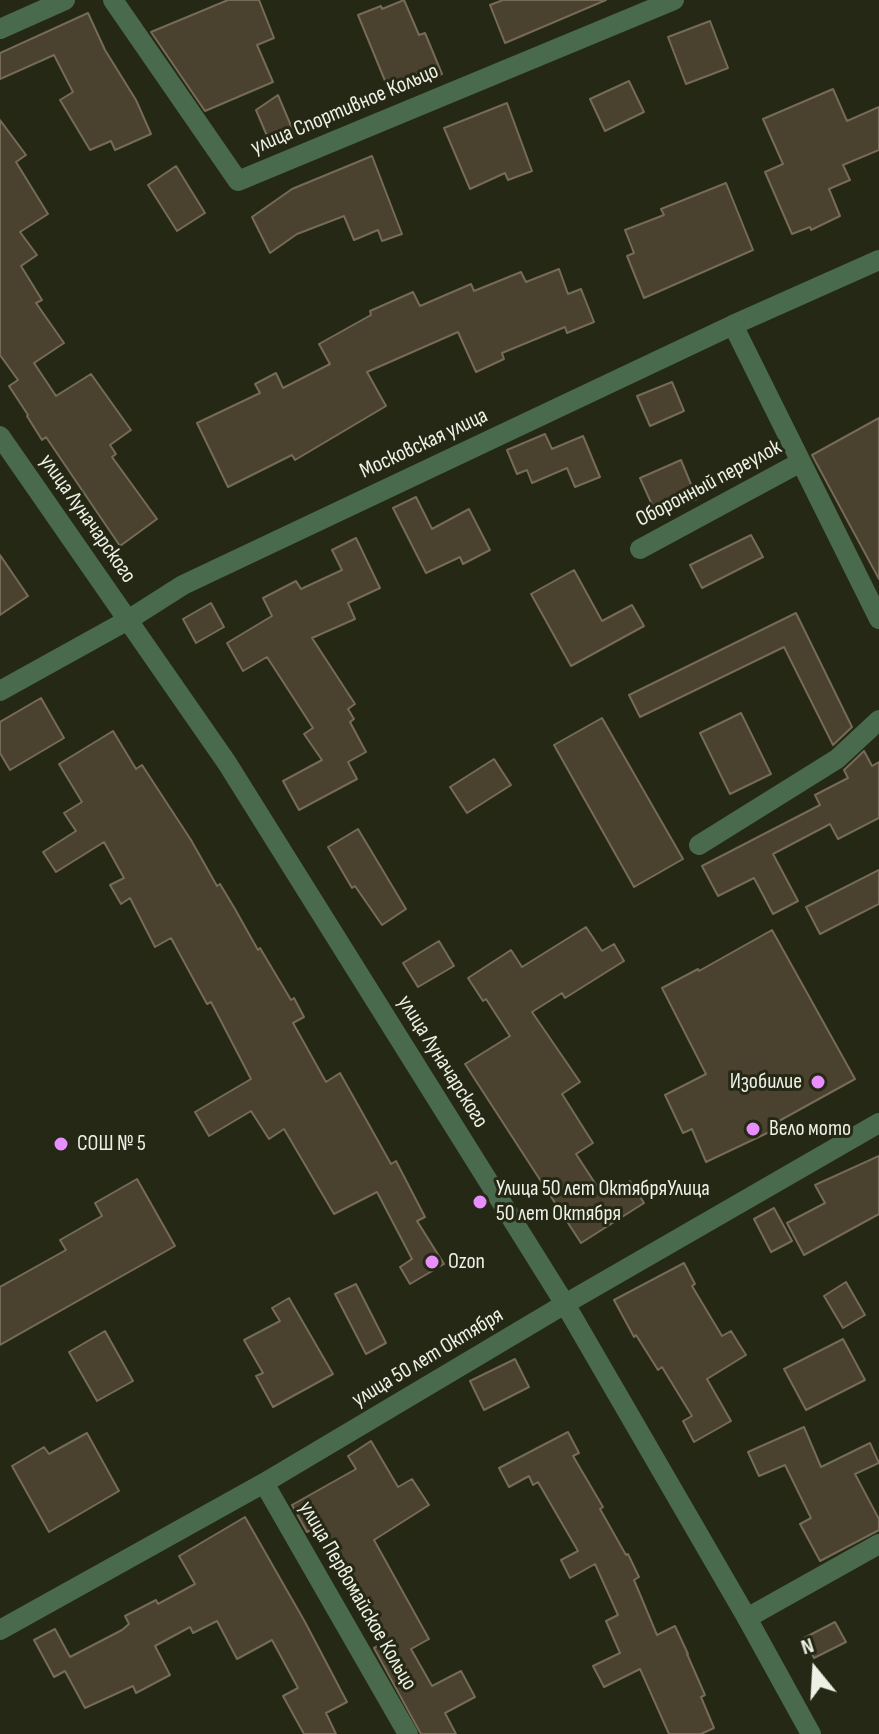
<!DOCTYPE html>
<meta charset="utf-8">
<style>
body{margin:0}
#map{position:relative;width:879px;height:1734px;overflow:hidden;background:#252815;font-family:"Sofia Sans Condensed",sans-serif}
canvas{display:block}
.north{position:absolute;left:775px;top:1630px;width:80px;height:80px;-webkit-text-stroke:6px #252815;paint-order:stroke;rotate:342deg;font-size:22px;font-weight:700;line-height:32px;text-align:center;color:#edf0e4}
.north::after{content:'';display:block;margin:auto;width:28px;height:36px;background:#edf0e4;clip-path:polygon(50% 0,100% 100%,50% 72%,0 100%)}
</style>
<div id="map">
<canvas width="879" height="1734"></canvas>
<div class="north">N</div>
</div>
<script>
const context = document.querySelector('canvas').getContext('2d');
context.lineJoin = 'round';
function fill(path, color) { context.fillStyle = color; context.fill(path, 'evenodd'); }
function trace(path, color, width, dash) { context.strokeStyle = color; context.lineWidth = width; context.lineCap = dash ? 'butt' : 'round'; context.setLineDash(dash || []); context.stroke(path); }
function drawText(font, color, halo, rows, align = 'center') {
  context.font = font + ' "Sofia Sans Condensed",sans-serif'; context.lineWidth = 6; context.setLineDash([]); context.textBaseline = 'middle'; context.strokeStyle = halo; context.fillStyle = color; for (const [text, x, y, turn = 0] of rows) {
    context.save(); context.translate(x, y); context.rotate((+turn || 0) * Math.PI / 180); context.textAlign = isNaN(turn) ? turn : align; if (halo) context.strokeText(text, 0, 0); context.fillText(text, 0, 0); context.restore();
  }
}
const building = new Path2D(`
 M 228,0 L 259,0 L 274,38 L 257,45 L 273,82 L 205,111 L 151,32 Z
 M 404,0 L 419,35 L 425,33 L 442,74 L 390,93 L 358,15 L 381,6 L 382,9 Z
 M 503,0 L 606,0 L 505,43 L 490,5 Z
 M 88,13 L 105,50 L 136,100 L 151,134 L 115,150 L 111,141 L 90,150 L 60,100 L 73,92 L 54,55 L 0,79 L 0,53 Z
 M 710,21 L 728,68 L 686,84 L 668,37 Z
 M 629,81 L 644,112 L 605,131 L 590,99 Z
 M 833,89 L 847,121 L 879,107 L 879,150 L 843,165 L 850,180 L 829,189 L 840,216 L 811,230 L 810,227 L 792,234 L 765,172 L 783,164 L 763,119 Z
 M 278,95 L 294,133 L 270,143 L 256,110 Z
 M 507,103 L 532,171 L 508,180 L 505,173 L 470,189 L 444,128 Z
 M 0,120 L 26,155 L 16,162 L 48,214 L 20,232 L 37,255 L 21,266 L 42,300 L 36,303 L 64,343 L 34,363 L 56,396 L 91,374 L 131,430 L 110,445 L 116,454 L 112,457 L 157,519 L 120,546 L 46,437 L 42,440 L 27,416 L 28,415 L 9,386 L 18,380 L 0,355 Z
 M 372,156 L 402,234 L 382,241 L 378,230 L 354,240 L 344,216 L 297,234 L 270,253 L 252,217 L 292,189 Z
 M 176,166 L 205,213 L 177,231 L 148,185 Z
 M 726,183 L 753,250 L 644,298 L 627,256 L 634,253 L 625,230 L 664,215 L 661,209 Z
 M 559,269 L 568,294 L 581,289 L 594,322 L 567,333 L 565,327 L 502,353 L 504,359 L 476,372 L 458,332 L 367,372 L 386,406 L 295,460 L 292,455 L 228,487 L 197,423 L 260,393 L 255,384 L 276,373 L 283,388 L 330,364 L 319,344 L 371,315 L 370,311 L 413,292 L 420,306 L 471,284 L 474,291 L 521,272 L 526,282 Z
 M 672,382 L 684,411 L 650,426 L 637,396 Z
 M 879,418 L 879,579 L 812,455 Z
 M 545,434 L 552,449 L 583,436 L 600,477 L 575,487 L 567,468 L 532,483 L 527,470 L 517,474 L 507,450 Z
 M 681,460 L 697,499 L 657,516 L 640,478 Z
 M 416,497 L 432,529 L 469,509 L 490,550 L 463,564 L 460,557 L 426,573 L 393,508 Z
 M 751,535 L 763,557 L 702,588 L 690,565 Z
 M 356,538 L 380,588 L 348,603 L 355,619 L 312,638 L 355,704 L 348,709 L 354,719 L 350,722 L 366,752 L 348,762 L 357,779 L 299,810 L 283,781 L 322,760 L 304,734 L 313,728 L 267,657 L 243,671 L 227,643 L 272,616 L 263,598 L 296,581 L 301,589 L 342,570 L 332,550 Z
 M 0,555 L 28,596 L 0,615 Z
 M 574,570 L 602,621 L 632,605 L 644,626 L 571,666 L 531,594 Z
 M 211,603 L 224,627 L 196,643 L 183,619 Z
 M 796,613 L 852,727 L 833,745 L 784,647 L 640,717 L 629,695 Z
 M 41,698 L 64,738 L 10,770 L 0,753 L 0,722 Z
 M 741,713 L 771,774 L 730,794 L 700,733 Z
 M 602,718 L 683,859 L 634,887 L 554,745 Z
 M 113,731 L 136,769 L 142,765 L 191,840 L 217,886 L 220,884 L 235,909 L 258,950 L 260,948 L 291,1000 L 294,998 L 304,1017 L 293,1023 L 326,1082 L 340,1073 L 391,1164 L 396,1161 L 425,1217 L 417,1221 L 444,1264 L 410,1284 L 400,1267 L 412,1259 L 377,1192 L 334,1214 L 284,1129 L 269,1139 L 251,1111 L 209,1136 L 195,1112 L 251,1079 L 211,1002 L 207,1004 L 171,938 L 155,947 L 130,898 L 121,904 L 110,885 L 124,878 L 104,842 L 56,872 L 43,852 L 76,831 L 64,813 L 82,802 L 59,764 Z
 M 864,751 L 872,766 L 879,762 L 879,818 L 838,839 L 830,824 L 773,854 L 798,901 L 773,914 L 754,878 L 718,896 L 702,866 L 820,805 L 815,795 L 848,778 L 844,770 Z
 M 494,759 L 511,785 L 467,813 L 450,787 Z
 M 358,829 L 406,909 L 382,925 L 355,886 L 352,888 L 328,847 Z
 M 879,870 L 879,904 L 820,934 L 806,907 Z
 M 586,927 L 602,951 L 614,944 L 624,961 L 565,998 L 562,993 L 532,1012 L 580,1082 L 562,1094 L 593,1143 L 576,1154 L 604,1197 L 630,1181 L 644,1203 L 581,1243 L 465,1064 L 510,1036 L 486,999 L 483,1001 L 468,978 L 511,950 L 522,967 Z
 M 772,930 L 855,1079 L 779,1121 L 782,1126 L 706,1162 L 692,1129 L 683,1133 L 665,1095 L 706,1074 L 662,988 L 698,969 L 699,971 Z
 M 439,941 L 454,966 L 418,987 L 403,963 Z
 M 879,1156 L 879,1214 L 804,1255 L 787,1223 L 825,1203 L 815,1185 Z
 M 137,1179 L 175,1246 L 0,1345 L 0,1287 L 66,1250 L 60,1240 L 102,1216 L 95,1203 Z
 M 774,1208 L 792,1241 L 771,1252 L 754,1219 Z
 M 684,1263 L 695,1284 L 692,1286 L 722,1336 L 731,1331 L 746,1355 L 707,1379 L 731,1421 L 694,1442 L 683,1421 L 692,1416 L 662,1367 L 658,1370 L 636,1335 L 634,1337 L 614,1300 Z
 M 846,1282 L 865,1315 L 843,1328 L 824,1296 Z
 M 356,1284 L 386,1343 L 366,1354 L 335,1294 Z
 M 289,1298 L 333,1374 L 273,1407 L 256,1376 L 263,1373 L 244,1340 L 280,1321 L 272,1308 Z
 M 105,1331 L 133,1381 L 97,1401 L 69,1352 Z
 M 843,1339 L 865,1380 L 806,1410 L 784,1369 Z
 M 515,1359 L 529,1387 L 484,1410 L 470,1381 Z
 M 804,1427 L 821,1467 L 870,1443 L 879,1463 L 855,1474 L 879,1519 L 879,1530 L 820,1561 L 800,1524 L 811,1518 L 785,1465 L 759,1476 L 748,1452 Z
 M 568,1432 L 579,1453 L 573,1456 L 603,1507 L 600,1509 L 626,1555 L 628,1554 L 639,1577 L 634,1580 L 657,1635 L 675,1626 L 688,1654 L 687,1654 L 705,1695 L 701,1697 L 714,1728 L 701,1734 L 669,1734 L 640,1669 L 604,1687 L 593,1666 L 620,1653 L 606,1621 L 618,1615 L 595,1564 L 570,1578 L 561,1560 L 578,1551 L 538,1482 L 533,1485 L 529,1476 L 509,1487 L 499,1468 Z
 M 87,1433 L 119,1491 L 49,1532 L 12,1466 L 44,1447 L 49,1454 Z
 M 371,1441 L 398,1487 L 412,1479 L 429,1505 L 374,1540 L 429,1639 L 411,1649 L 432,1686 L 461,1671 L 475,1697 L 445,1713 L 456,1734 L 421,1734 L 374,1648 L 387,1641 L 318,1526 L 307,1532 L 292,1505 L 356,1469 L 348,1456 Z
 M 245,1517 L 305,1622 L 347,1702 L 326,1713 L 336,1734 L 304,1734 L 283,1696 L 298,1688 L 272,1640 L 237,1659 L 217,1621 L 193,1633 L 190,1627 L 155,1646 L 170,1675 L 136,1693 L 133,1686 L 85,1708 L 65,1671 L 54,1677 L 34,1640 L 55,1629 L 70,1657 L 122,1630 L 129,1624 L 125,1616 L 156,1600 L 158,1604 L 195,1584 L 179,1556 Z
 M 835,1622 L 846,1642 L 814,1658 L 804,1638 Z`);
fill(building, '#4a412e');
trace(building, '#756b56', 2);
trace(new Path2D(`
 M 113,0 L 238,181 L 674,0
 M 0,29 L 65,0
 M 733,325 L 879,619
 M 640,549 L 801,462
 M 699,845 L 837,759 L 879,720
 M 264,1483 L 408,1734
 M 747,1618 L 879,1544
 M 0,1630 L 264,1483 L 565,1304 L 879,1123`), '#496a4c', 20);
trace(new Path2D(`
 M 0,436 L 227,763 L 565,1304 L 747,1618 L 811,1734
 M 0,691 L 128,620 L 183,585 L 733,325 L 879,260`), '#496a4c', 20);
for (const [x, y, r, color] of [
 [818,1082,8,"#e98efe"],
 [753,1129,8,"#e98efe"],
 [61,1144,8,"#e98efe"],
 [480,1202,8,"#e98efe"],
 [432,1262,8,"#e98efe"]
]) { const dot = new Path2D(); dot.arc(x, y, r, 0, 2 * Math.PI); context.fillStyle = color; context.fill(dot); trace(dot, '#252815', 3); }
drawText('22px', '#edf0e4', '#252815', [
 ["улица Спортивное Кольцо",345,110,-23],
 ["Московская улица",424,444,-25],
 ["Оборонный переулок",709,484,-28],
 ["улица Луначарского",87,519,55],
 ["улица Луначарского",442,1062,58],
 ["улица 50 лет Октября",428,1358,-31],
 ["улица Первомайское Кольцо",357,1596,60]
]);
drawText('22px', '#edf0e4', '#252815', [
 ["Изобилие",802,1082,"right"],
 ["Вело мото",769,1129],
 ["СОШ № 5",77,1144],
 ["Улица 50 лет ОктябряУлица",496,1189],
 ["50 лет Октября",496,1214],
 ["Ozon",448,1262]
], 'left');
</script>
